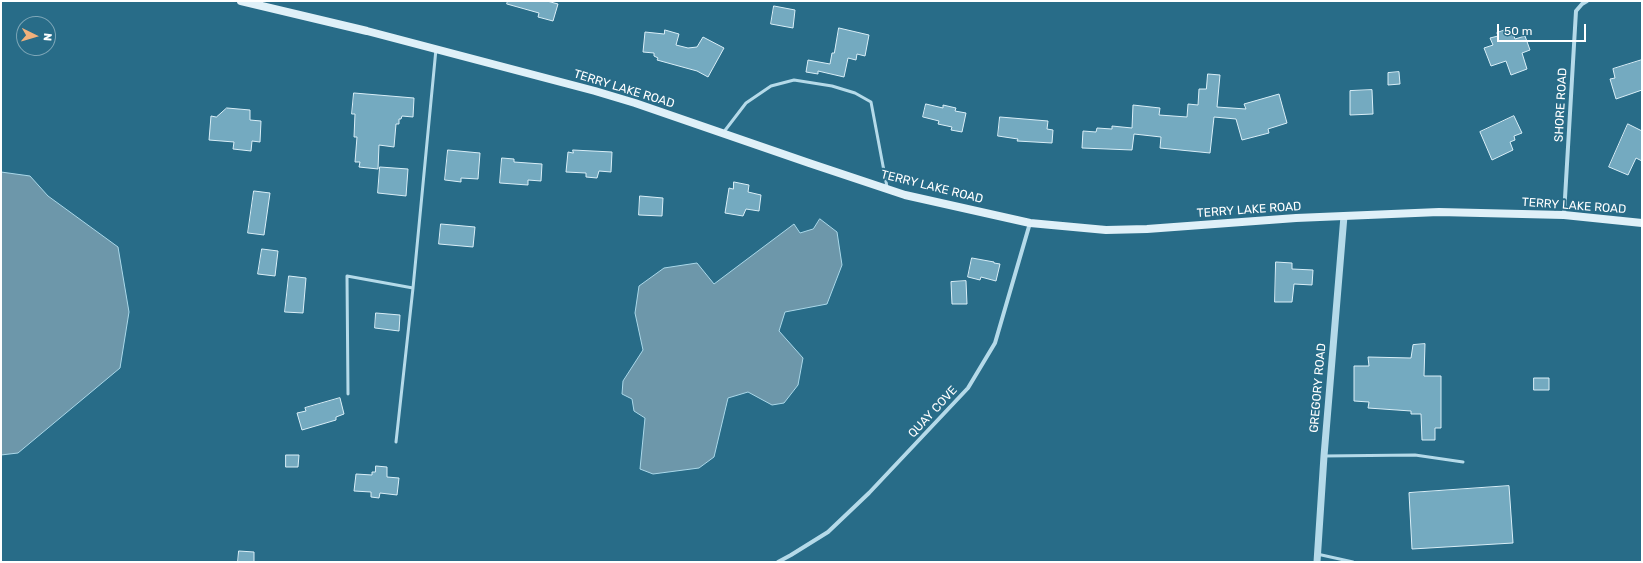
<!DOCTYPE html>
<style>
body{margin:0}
#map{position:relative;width:1643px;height:563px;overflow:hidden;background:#286c88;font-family:Rubik,sans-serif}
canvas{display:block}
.frame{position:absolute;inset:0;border:2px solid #fff;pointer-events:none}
.north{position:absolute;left:16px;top:16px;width:40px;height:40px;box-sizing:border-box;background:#286c88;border:1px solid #7ea7b8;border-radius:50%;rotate:95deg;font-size:11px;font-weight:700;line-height:16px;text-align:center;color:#fff}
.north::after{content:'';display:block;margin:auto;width:14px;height:18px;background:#f0b07b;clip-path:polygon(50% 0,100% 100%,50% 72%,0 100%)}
.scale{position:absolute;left:1497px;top:24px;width:89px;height:18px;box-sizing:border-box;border:2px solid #fff;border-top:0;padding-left:5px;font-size:12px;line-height:14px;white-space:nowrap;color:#fff;-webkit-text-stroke:3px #286c88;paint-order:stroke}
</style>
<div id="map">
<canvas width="1643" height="563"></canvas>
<div class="frame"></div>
<div class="north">N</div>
<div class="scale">50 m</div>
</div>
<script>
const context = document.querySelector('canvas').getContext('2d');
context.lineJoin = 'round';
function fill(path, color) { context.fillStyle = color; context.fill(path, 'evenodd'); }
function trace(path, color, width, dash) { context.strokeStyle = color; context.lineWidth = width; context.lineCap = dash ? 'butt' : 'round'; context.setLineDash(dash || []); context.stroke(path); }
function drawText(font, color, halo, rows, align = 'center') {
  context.font = font + ' Rubik,sans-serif'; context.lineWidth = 4; context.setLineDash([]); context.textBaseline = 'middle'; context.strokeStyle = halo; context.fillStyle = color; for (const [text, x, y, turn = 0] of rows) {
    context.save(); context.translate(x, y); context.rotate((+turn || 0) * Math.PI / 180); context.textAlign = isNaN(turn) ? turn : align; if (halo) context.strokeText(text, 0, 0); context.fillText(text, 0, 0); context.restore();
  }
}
const water = new Path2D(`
 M 1,172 L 30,176 L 48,196 L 118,247 L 129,312 L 120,368 L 18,453 L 1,455 Z
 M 820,219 L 837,232 L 842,265 L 827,304 L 785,312 L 779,331 L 803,358 L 798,385 L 784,403 L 772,405 L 748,392 L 728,398 L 714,457 L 699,468 L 653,474 L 640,469 L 645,418 L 634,411 L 632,399 L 622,394 L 623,381 L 643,350 L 635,313 L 639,286 L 664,268 L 697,263 L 714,284 L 794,224 L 800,233 L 813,229 Z`);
fill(water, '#6d97aa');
trace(water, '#aad8e9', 1);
const building = new Path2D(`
 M 508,1 L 547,1 L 558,4 L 553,21 L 538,17 L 539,13 L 507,4 Z
 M 774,6 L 795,10 L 793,28 L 771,24 Z
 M 839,28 L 869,35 L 865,56 L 857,54 L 856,60 L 848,58 L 844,77 L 818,71 L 818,74 L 806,72 L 808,60 L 830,64 L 832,53 L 834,53 Z
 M 1511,28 L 1515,39 L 1525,36 L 1530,50 L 1522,53 L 1527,69 L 1511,75 L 1506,61 L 1491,66 L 1484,48 L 1493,45 L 1490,38 L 1498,36 L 1497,33 Z
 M 665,30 L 679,34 L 676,45 L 688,48 L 697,47 L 703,37 L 724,48 L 708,77 L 697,71 L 657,60 L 658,58 L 654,56 L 654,53 L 643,52 L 645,32 L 664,34 Z
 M 1642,60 L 1642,90 L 1616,99 L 1610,79 L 1615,78 L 1613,69 Z
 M 1399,72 L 1400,84 L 1388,85 L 1388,73 Z
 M 1208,74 L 1220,75 L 1217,107 L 1246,109 L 1244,104 L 1279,94 L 1287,123 L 1268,129 L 1269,133 L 1242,140 L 1236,119 L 1214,117 L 1210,153 L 1160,148 L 1161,137 L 1134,134 L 1132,150 L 1082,148 L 1083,131 L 1096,132 L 1097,128 L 1112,129 L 1112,126 L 1132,128 L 1133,105 L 1160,108 L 1159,115 L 1187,117 L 1188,104 L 1198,105 L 1199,89 L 1206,89 Z
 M 1372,90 L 1373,114 L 1350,115 L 1350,91 Z
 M 354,93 L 414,98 L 413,117 L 402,116 L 401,119 L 399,119 L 399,124 L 396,124 L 394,147 L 379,145 L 378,169 L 359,167 L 360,162 L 355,162 L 357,137 L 354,137 L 355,114 L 352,114 Z
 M 926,104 L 943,108 L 943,105 L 956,108 L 955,111 L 966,113 L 962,132 L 951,130 L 952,127 L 938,124 L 939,121 L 923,117 Z
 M 227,108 L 250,110 L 250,120 L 261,121 L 260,142 L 252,141 L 251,151 L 233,149 L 234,142 L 209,140 L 211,116 L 216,117 Z
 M 1514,116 L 1522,133 L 1514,136 L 1515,140 L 1510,142 L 1513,150 L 1492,160 L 1480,132 Z
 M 1000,117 L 1048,121 L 1047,129 L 1053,130 L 1052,143 L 1017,141 L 1018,139 L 998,136 Z
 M 1628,124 L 1642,131 L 1642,161 L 1636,158 L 1628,175 L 1609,167 Z
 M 448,150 L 480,153 L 478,179 L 461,178 L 461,182 L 445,180 Z
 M 573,150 L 612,152 L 611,172 L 599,171 L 597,178 L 586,177 L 586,173 L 566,172 L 568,152 L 573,153 Z
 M 502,158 L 514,159 L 514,162 L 542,164 L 541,181 L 528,180 L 528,185 L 500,183 Z
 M 380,167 L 408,169 L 406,196 L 378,193 Z
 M 734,182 L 749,185 L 748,192 L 761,195 L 759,211 L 746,209 L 743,216 L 725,213 L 729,188 L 733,189 Z
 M 254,191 L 270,193 L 264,235 L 248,233 Z
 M 640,196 L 663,198 L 662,216 L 639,215 Z
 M 441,224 L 475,227 L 473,247 L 439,244 Z
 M 262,249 L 278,251 L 275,276 L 258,274 Z
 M 972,258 L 994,262 L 994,263 L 1000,264 L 996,281 L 981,277 L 980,280 L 968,277 Z
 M 1276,262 L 1292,263 L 1292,269 L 1313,270 L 1312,285 L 1294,284 L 1292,302 L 1275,302 Z
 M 289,276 L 306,278 L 303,313 L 285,312 Z
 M 966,281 L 967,304 L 952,304 L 951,282 Z
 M 376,313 L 400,315 L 399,331 L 375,328 Z
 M 1425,344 L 1424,376 L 1441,376 L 1441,428 L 1435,428 L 1435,440 L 1422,440 L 1421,414 L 1411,414 L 1411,411 L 1368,408 L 1369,402 L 1354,401 L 1354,366 L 1369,366 L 1368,357 L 1411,358 L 1413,345 Z
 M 1534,378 L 1549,378 L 1549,390 L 1534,390 Z
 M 340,398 L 344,414 L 336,417 L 336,420 L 302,430 L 297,413 L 306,411 L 305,408 Z
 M 286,455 L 299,455 L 298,467 L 286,467 Z
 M 376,466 L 387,467 L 387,477 L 399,478 L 397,495 L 380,493 L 379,498 L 371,497 L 371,492 L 354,491 L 356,474 L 372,475 L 372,472 L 375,472 Z
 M 1509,486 L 1513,543 L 1412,549 L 1409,493 Z
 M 239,551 L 254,552 L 254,562 L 238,562 Z`);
fill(building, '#74aac0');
trace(building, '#d9eef7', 1);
trace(new Path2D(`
 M 723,133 L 746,103 L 771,86 L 794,80 L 832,86 L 855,93 L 871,102 L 887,187
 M 348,394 L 347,276 L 413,288
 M 396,442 L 413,288 L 436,49
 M 1324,456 L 1415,455 L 1463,462
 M 1317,554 L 1353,562`), '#b5dae9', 3);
trace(new Path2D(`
 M 1564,215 L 1576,11 L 1582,4 L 1587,1
 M 778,562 L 791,555 L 828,532 L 869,493 L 968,388 L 995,343 L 1030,223`), '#b5dae9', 4);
trace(new Path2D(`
 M 1317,562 L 1324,456 L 1344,216`), '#b5dae9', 7);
trace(new Path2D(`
 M 241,1 L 367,31 L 595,91 L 635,103 L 809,163 L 905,195 L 1030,223 L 1106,230 L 1147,229 L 1296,218 L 1439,212 L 1564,215 L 1642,223`), '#dff0f8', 8);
drawText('12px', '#fff', '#286c88', [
 ["TERRY LAKE ROAD",624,89,17],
 ["SHORE ROAD",1561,105,-87],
 ["TERRY LAKE ROAD",932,187,14],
 ["TERRY LAKE ROAD",1574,206,4],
 ["TERRY LAKE ROAD",1249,210,-4],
 ["GREGORY ROAD",1318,388,-85],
 ["QUAY COVE",933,412,-47]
]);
</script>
